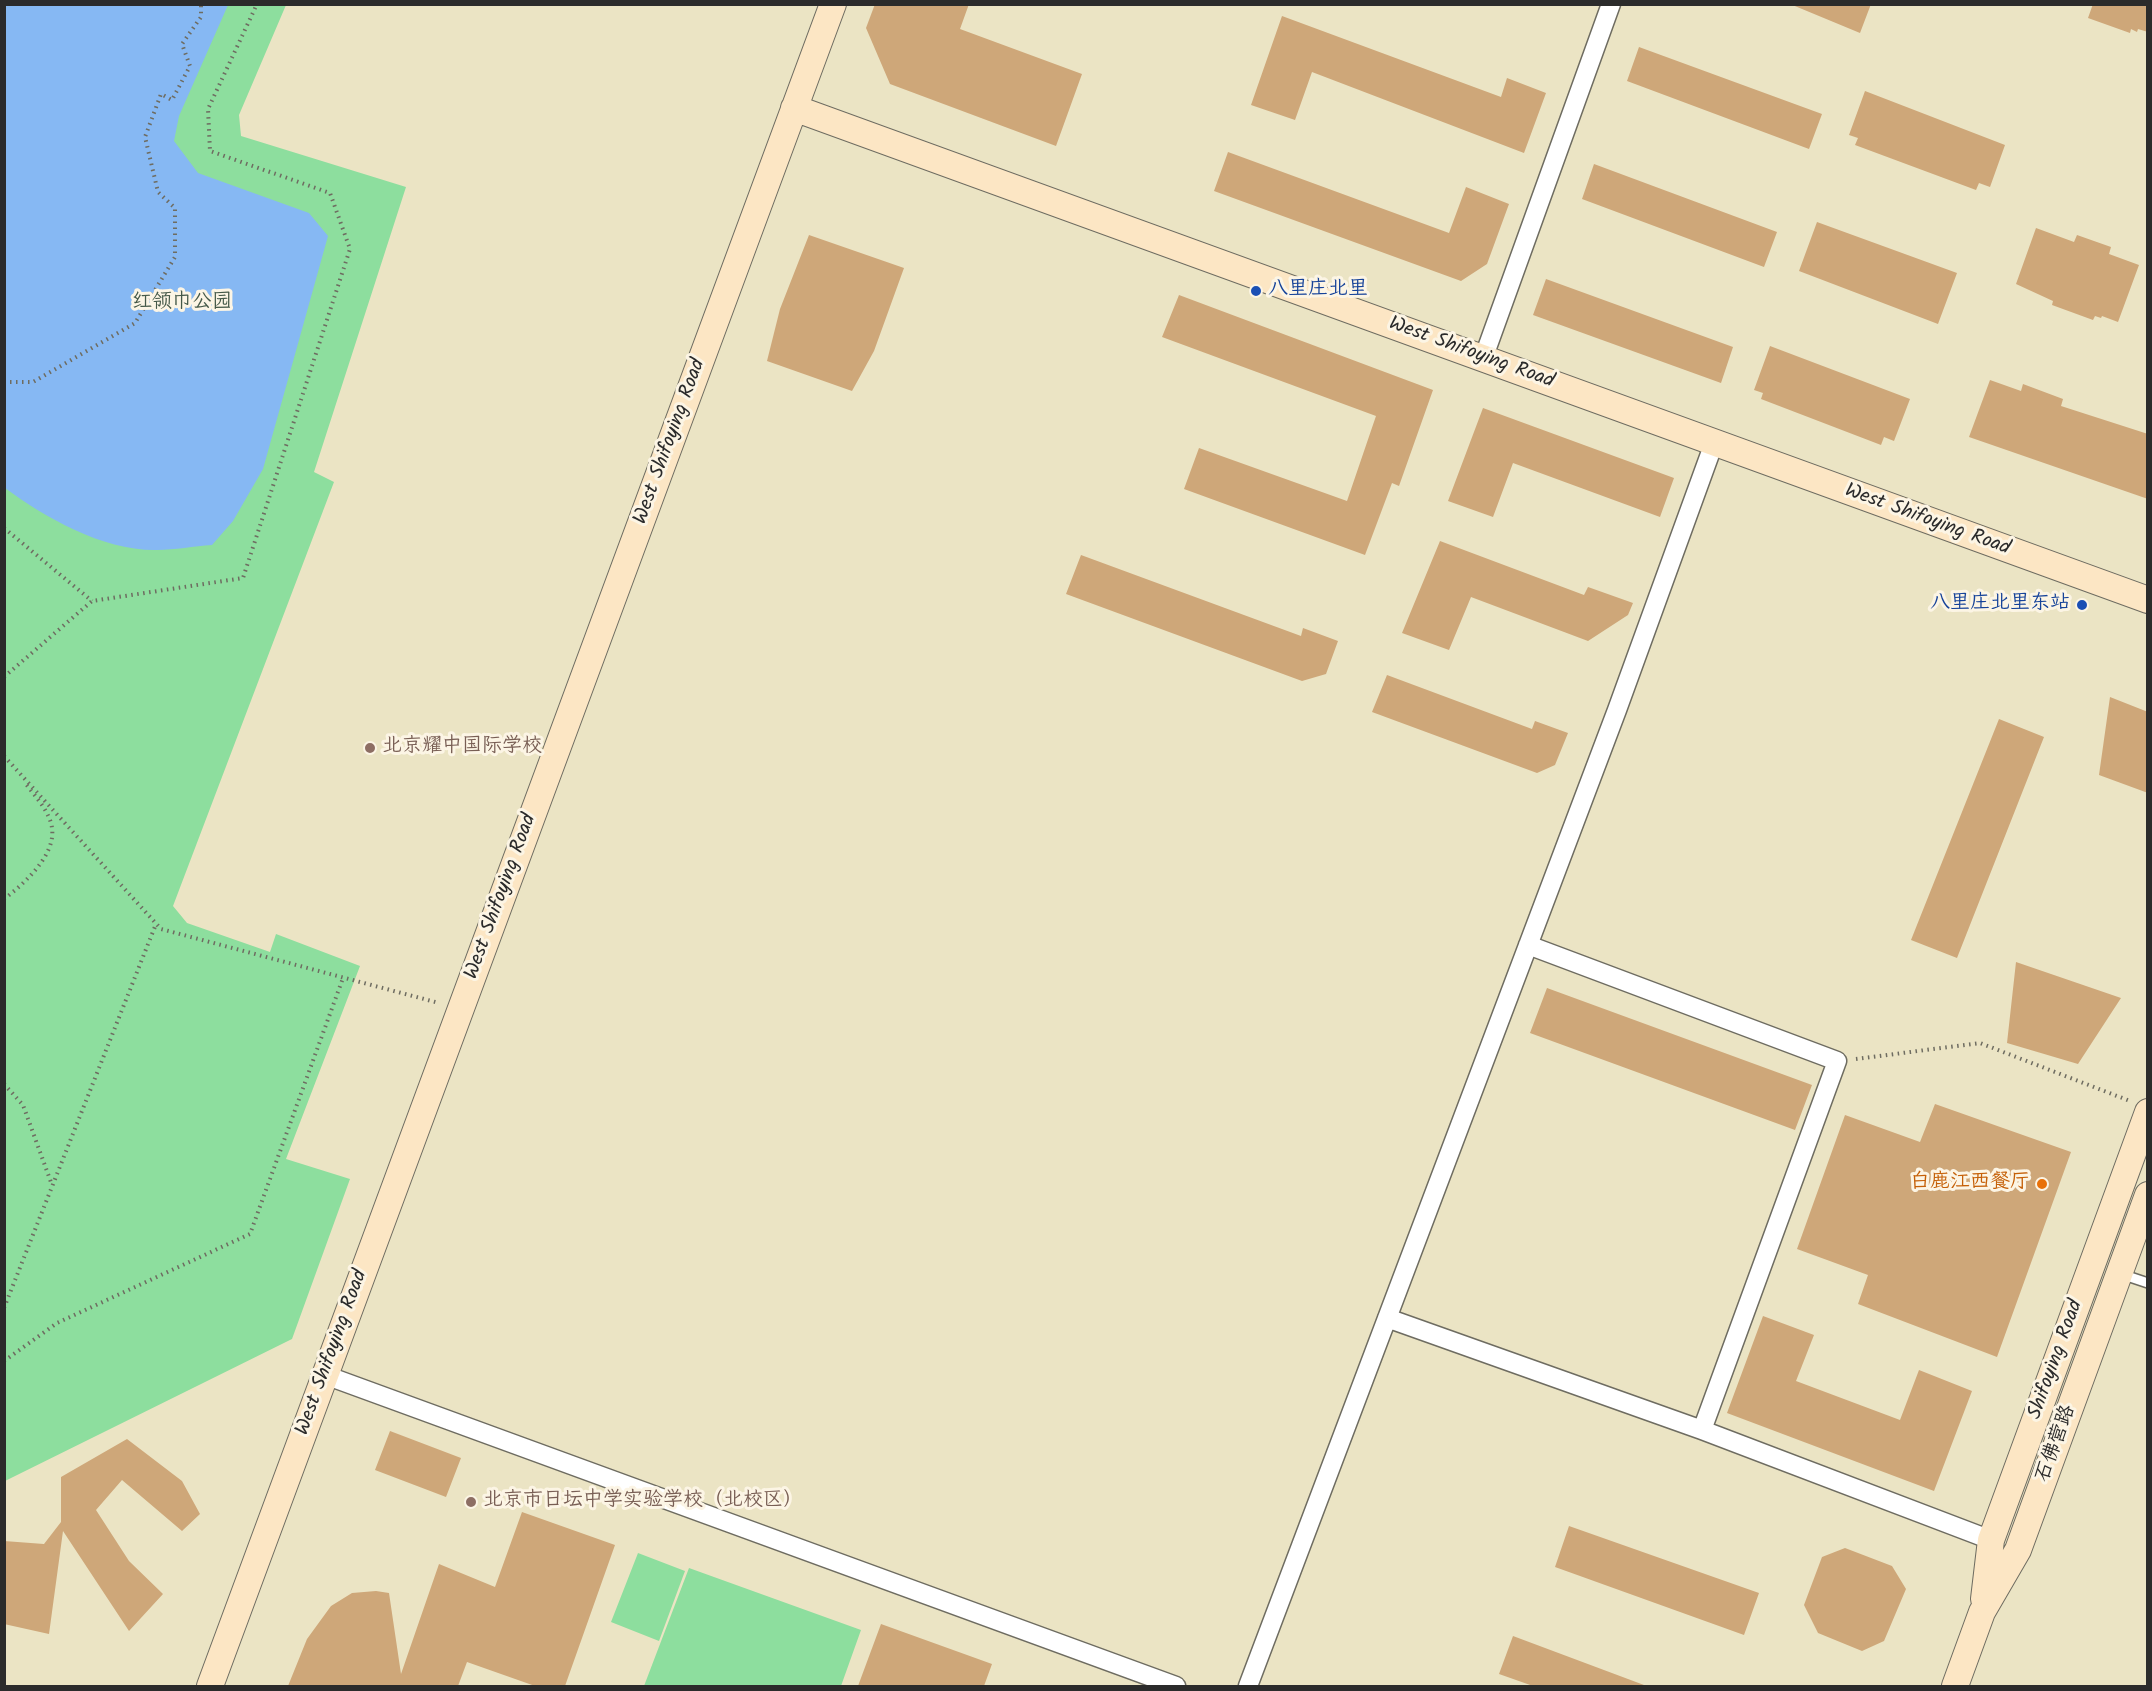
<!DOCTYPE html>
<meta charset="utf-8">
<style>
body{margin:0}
#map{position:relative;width:2152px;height:1691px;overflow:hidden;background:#ebe4c4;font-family:Kalam,sans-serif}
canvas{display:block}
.frame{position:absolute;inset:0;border:6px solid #2b2b2b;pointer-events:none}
</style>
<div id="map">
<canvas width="2152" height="1691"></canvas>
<div class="frame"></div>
</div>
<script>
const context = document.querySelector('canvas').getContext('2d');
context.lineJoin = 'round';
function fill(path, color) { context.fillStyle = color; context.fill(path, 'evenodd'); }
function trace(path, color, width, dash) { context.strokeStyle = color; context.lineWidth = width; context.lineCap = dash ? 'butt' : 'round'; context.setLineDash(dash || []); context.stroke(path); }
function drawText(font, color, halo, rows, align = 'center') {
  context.font = font + ' Kalam,"LXGW WenKai TC",sans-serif'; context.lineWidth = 6; context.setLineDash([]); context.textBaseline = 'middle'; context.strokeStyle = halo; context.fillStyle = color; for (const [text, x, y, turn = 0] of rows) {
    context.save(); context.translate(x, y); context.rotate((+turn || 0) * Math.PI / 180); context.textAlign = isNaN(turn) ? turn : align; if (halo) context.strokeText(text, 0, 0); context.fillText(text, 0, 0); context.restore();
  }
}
fill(new Path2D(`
 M 5,5 L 286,5 L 239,115 L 241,136 L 406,187 L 314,472 L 334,482 L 173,906 L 187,923 L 270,952 L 276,934 L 360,966 L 286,1159 L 350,1179 L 292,1339 L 5,1481 Z
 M 638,1553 L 685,1571 L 659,1641 L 611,1622 Z
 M 689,1568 L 861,1630 L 841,1686 L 644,1686 Z`), '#8dde9e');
fill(new Path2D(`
 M 5,4 L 228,5 L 179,116 L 174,141 L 198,173 L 309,213 L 328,236 L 263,469 L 233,521 L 212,545 C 194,546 175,550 157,550 C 103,551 46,518 5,488 Z`), '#86b8f3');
fill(new Path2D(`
 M 875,4 L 969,4 L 960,29 L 1082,74 L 1056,146 L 890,84 L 866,28 Z
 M 1790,4 L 1871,4 L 1860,33 Z
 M 2093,4 L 2148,4 L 2148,32 L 2138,29 L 2137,32 L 2131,29 L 2130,33 L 2088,18 Z
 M 1282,16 L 1501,97 L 1507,78 L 1546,93 L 1524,153 L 1312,72 L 1295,120 L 1251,105 Z
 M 1639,47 L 1822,114 L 1809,149 L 1627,81 Z
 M 1865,91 L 2005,145 L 1990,187 L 1979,183 L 1976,190 L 1855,145 L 1858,138 L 1849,135 Z
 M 1228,152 L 1449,233 L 1466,187 L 1509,204 L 1487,264 L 1461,281 L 1214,191 Z
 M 1594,164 L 1777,232 L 1764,267 L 1582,199 Z
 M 1817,222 L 1957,273 L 1938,324 L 1799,271 Z
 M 2036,228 L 2074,242 L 2077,235 L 2111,247 L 2109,254 L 2139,265 L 2118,322 L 2102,316 L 2101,318 L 2095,316 L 2093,320 L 2052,305 L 2053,301 L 2016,284 Z
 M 809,235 L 904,268 L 874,351 L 852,391 L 767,361 L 780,309 Z
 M 1546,279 L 1733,347 L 1721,383 L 1533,315 Z
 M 1179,295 L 1433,390 L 1399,486 L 1392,483 L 1365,555 L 1184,489 L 1199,448 L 1347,501 L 1376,416 L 1162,337 Z
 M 1770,346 L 1910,399 L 1894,441 L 1884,437 L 1881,445 L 1761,399 L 1763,393 L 1754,390 Z
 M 1990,380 L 2021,391 L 2023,384 L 2063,399 L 2061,406 L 2148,434 L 2148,499 L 1969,437 Z
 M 1483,408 L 1674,478 L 1660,517 L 1513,463 L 1493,517 L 1448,501 Z
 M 1440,541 L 1584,595 L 1588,587 L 1633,603 L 1628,615 L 1588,641 L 1471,597 L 1449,650 L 1402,633 Z
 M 1081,555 L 1301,636 L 1303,628 L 1338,641 L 1326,674 L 1302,681 L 1066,594 Z
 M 1387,675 L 1532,729 L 1535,721 L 1568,733 L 1555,765 L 1537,773 L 1372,712 Z
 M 2110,697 L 2148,712 L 2148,793 L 2099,775 Z
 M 1999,719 L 2044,737 L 1957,958 L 1911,940 Z
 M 2016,962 L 2121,998 L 2078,1064 L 2007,1043 Z
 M 1547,988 L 1812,1085 L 1795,1130 L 1530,1033 Z
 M 1935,1104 L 2071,1152 L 1997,1357 L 1858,1304 L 1868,1275 L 1797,1249 L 1845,1115 L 1920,1142 Z
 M 1763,1316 L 1814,1335 L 1796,1381 L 1900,1420 L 1919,1370 L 1972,1391 L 1934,1491 L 1727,1413 Z
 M 390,1431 L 461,1458 L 446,1497 L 375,1470 Z
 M 127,1439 L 182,1481 L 200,1514 L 182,1531 L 122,1480 L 96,1510 L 129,1561 L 163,1594 L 129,1631 L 63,1531 L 49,1634 L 4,1624 L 4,1541 L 44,1544 L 61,1522 L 61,1477 Z
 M 522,1512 L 615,1545 L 565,1686 L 535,1686 L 467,1662 L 458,1686 L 288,1686 L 307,1639 L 331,1606 L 352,1593 L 376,1591 L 389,1593 L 401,1674 L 439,1564 L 495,1587 Z
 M 1569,1526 L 1759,1593 L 1744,1635 L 1555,1567 Z
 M 1845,1548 L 1892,1566 L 1906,1589 L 1884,1641 L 1862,1651 L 1818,1633 L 1804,1605 L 1822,1557 Z
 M 881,1624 L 992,1664 L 984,1686 L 858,1686 Z
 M 1513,1636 L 1644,1685 L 1643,1686 L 1533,1686 L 1499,1674 Z`), '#cea779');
const lane = new Path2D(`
 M 2121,1274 L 2148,1283`);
const street = new Path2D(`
 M 1483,359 L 1611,4
 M 1528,945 L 1837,1061 L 1702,1430
 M 1387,1318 L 1702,1430 L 1991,1540
 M 325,1375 L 1176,1686
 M 1248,1686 L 1617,710 L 1714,443`);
const secondary = new Path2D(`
 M 794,108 L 2148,600
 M 1984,1599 L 1991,1540 L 2148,1112
 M 210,1686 L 833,4
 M 1955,1686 L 1982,1612 L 2018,1550 L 2148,1195`);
trace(lane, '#6e6c61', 12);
trace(street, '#6e6c61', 21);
trace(secondary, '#6e6c61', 28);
trace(new Path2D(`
 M 4,382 L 33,382 L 135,323 L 175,257 L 175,208 L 158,192 L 145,137 L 161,94 L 172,100 L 190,66 L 182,44 L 201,17 L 201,4
 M 4,528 L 92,601
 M 4,677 L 92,601 L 243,578 L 350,249 L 330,193 L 210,151 L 208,109 L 257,4
 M 4,756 L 161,929 L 439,1003
 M 4,899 C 24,884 56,855 52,828 C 50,812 35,796 26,784
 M 1856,1059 L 1980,1043 L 2130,1101
 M 4,1084 L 23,1105 L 52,1185
 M 4,1308 L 156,924
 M 4,1361 L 57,1323 L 250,1234 L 343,978`), '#6e6c61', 4, [1.5, 4.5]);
trace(lane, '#fff', 9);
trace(street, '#fff', 18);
trace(secondary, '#fce6c4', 26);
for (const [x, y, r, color] of [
 [1256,291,6,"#1a4fb4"],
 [2082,605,6,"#1a4fb4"],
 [370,748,6,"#8d6e63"],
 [2042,1184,6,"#e8710a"],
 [471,1502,6,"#8d6e63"]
]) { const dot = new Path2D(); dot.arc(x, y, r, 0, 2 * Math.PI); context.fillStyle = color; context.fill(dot); trace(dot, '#fcf5e5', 2); }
drawText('20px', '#164399', '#fcf5e5', [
 ["八里庄北里",1268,291],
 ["八里庄北里东站",2070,605,"right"]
], 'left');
drawText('20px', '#445848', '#fcf5e5', [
 ["红领巾公园",182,304]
]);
drawText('20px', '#2b2b2b', '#fcf5e5', [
 ["West Shifoying Road",1471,354,20],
 ["West Shifoying Road",671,442,-70],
 ["West Shifoying Road",1927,521,20],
 ["West Shifoying Road",502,897,-70],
 ["West Shifoying Road",333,1353,-70],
 ["Shifoying Road",2057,1360,-70],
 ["石佛营路",2057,1444,-70]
]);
drawText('20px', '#785e54', '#fcf5e5', [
 ["北京耀中国际学校",382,748],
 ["北京市日坛中学实验学校（北校区）",483,1502]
], 'left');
drawText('20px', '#c56008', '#fcf5e5', [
 ["白鹿江西餐厅",2030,1184]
], 'right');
</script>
